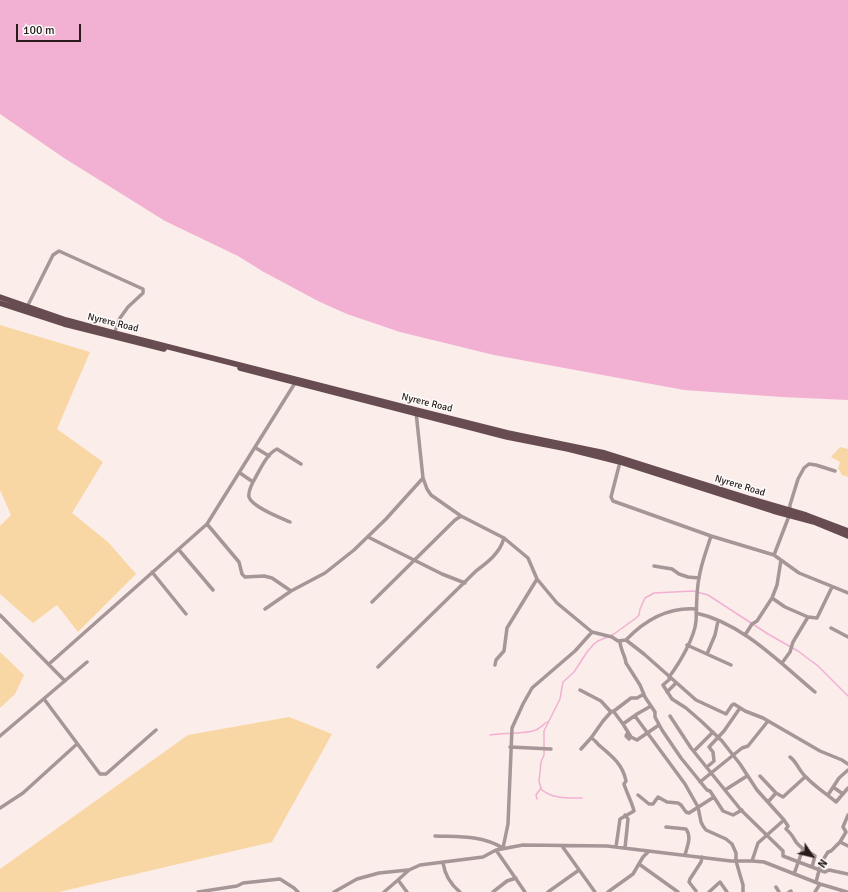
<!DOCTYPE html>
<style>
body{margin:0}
#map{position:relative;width:848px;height:892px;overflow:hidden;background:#fbede9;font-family:Signika,sans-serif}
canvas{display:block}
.north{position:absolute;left:792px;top:836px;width:40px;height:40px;-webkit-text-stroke:3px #fdfdfd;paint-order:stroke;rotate:125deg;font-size:11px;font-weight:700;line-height:16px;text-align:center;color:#281b19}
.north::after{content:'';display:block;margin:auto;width:14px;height:18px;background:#281b19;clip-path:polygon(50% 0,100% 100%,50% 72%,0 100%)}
.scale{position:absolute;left:16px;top:24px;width:65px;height:18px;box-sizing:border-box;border:2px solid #281b19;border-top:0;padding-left:5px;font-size:12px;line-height:14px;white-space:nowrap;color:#281b19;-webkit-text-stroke:3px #fdfdfd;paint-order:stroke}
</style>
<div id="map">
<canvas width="848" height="892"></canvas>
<div class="north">N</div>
<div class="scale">100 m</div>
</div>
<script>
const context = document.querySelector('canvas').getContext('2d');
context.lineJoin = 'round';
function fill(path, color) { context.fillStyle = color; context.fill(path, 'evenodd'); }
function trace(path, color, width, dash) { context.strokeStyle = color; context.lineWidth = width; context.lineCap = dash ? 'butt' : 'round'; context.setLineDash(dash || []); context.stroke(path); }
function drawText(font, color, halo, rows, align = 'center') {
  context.font = font + ' Signika,sans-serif'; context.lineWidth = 3; context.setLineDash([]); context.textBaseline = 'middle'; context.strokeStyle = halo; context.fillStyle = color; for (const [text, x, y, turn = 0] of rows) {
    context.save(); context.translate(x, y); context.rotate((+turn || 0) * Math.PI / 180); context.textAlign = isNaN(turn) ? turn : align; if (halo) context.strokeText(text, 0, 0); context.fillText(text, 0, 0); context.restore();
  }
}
fill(new Path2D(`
 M 0,325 L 90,352 L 57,429 L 103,462 L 72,513 L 108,542 L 136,574 L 78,632 L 57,605 L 33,623 L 0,594 L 0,526 L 11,515 L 0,490 Z
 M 840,447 L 848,449 L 848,477 L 842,475 L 838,468 L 840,462 L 831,457 Z
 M 0,652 L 24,675 L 15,694 L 0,708 Z
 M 289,717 L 332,734 L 272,842 L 59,892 L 0,892 L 0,869 L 188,735 Z`), '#f9d7a4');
fill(new Path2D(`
 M 0,0 L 848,0 L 848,400 L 782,397 L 684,390 L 494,355 L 400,332 L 347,314 L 318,301 L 262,271 L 238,256 L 165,221 L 64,158 L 0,114 Z`), '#f2b0d3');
trace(new Path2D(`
 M 490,735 C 503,733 526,734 536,730 C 540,728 544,724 547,722
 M 541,789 C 551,799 569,798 582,798
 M 537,799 L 536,795 L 541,788 L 539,781 L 541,762 L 544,755 L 544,731 L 560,699 L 563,682 L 574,672 L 587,652 L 594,644 L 598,641 L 614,634 L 636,618 L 639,615 L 640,609 L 645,598 L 654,593 L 693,591 L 708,595 L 768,634 L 798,651 L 818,666 L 848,696`), '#f2b0d3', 1.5);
trace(new Path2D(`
 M 27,307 L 53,255 L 59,251 L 143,289 L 143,293 L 128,307 L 120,318 L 114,334
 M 416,412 L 423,478 L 427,489 L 431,495 L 461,516 L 504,538 L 528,558 L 537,579 L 557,603 L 592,632 L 612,637 L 618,641 L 626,640 L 644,654 L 696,700 L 726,714 L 732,705 L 734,704 L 745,711 L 763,718 L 820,751 L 842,760 L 848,764
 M 256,448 L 269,456
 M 620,462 L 611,497 L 613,501 L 711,536 L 774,555 L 799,573 L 848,593
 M 240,473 L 253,482 C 251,486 248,492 249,497 C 252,507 281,518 290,522
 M 253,482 C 259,472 266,454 277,449 L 301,464
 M 207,524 L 239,562 L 242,574 L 245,577 L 264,576 L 272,578 L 291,591
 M 368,537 L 442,574 L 465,583
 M 179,550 L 213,590
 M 774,555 L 789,516 L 790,505 L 798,479 L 804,468 L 809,464 L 816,465 L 835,471
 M 654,566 L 672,569 L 679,574 L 688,577 L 699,578
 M 152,572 L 186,614
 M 772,598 L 785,607 L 808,617 L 793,642 L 790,652 L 782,663
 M 372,602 L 455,520 L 461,516
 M 265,609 L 291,591 L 325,573 L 354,550 L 386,519 L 423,478
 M 696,613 C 742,623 779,662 815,692
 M 0,615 L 65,681
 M 808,617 L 817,618 L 832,587
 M 831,628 L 848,637
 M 745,635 L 752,624 L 757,621 L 772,598 L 777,585 L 781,560
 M 626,640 C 645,620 668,607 696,609
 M 620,641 C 620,649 625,655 626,663 L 640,685 L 645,697 L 655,712 L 655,717 L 662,730 L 681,758 L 707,790 L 710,791 L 714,797 L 689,813 L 686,812 L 681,805 L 678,803 L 667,802 L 658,797 L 653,804 L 649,804 L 638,795
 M 687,645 L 731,665
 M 707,654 L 715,635 L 718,621
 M 49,664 L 207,524 L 295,383
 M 495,665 L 496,660 L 504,651 L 507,628 L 537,579
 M 378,667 L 476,571 C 488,562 500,553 504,538
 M 669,677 C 679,664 695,637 696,621 C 697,606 696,592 699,578 C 701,564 707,549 711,536
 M 671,678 L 663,685 L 672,699 L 686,708 L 701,721 L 722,741 L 740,764 L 757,790 L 784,820
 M 580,690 L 601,701 L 610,711 L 614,712 L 623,724 L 637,714 L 651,706
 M 667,692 L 676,683
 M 44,699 L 100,774 L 106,774 L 156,730
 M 614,711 L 631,698 L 637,698 L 644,694
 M 635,716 L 685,784 L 698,807 L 701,822 L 703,826 L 706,830 L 726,839 L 732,844 L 736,853 L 736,861 L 743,885 L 743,892
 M 670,716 L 691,748 L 741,810 L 783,851 L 783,856 L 825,872 L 829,870 L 848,874
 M 623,724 L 631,737 L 629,739 L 626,736 L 628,732
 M 0,736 L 87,662
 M 631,737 L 637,740 L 659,725
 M 591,738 C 596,740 596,743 600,746 C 612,756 623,765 626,781 L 624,784 C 626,791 633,805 634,811 L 620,819 L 616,847
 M 510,747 L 551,749
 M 581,749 L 591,738 L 603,721 L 611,712
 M 694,751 L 713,732
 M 790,757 C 797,762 799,771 806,777 C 815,787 826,793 836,802 L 848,788
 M 707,767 L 714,761 L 713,752 L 709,747 L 724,731 L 740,708
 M 760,776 L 776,793
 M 700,782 L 742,748 L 748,746 L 768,721
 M 833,787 L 843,794
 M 725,790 L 747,776
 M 828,795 L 839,778 L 848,770
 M 714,797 L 723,811 L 733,815 L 742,810
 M 768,802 L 776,793 L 783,797 L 805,777
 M 0,808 L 23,793 L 77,744
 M 666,827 L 686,829 C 692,837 687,847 685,855
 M 435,836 C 460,837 481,835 503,848
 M 840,842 L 846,832 L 843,827 L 848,815
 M 562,846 L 595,892
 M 503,848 L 508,824 L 512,728 L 523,704 L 532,688 L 575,651 L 592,632
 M 625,848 L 628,819 L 625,815
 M 496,850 L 525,892
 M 752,861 L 758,843 L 784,820 L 788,826 L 786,829 C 791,833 793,837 796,842 C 801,849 809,852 815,856 L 812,867
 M 443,863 C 445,875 450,884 460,892
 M 639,864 L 678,892
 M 794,874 L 803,849
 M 816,882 L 821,863 L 828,852 L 831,851 L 840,842 L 848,846
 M 776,887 L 779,892
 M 696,891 L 689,882 L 690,879 L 701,862 L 702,857
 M 198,892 L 237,886 L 243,883 L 280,879 L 294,888 L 298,892
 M 334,892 L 357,879 L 379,873 L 408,870
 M 384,892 L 398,880
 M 407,892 L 398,880 L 409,870 L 420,865 L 483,857 L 496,850 L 523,845 L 607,846 L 731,861 L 752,861 L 764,862 L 820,884 L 847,892
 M 493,892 L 507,881 L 516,878
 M 548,892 L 579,870
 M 608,892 L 633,874 L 643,857 L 649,851
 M 709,892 L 720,882 L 727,892
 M 789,892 L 791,891
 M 815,892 L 820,884`), '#a69698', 3.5);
trace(new Path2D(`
 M 0,297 L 66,320 L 114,333 L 416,410 L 508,433 L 605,453 L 751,499 L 806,515 L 848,531
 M 0,303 L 64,324 L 164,349
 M 240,368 L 507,437 L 568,449 L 620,462 L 773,511 L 814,522 L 848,536`), '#674d51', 5.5);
drawText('10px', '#281b19', '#fdfdfd', [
 ["Nyrere Road",113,323,14],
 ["Nyrere Road",427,403,14],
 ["Nyrere Road",740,486,17]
]);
</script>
